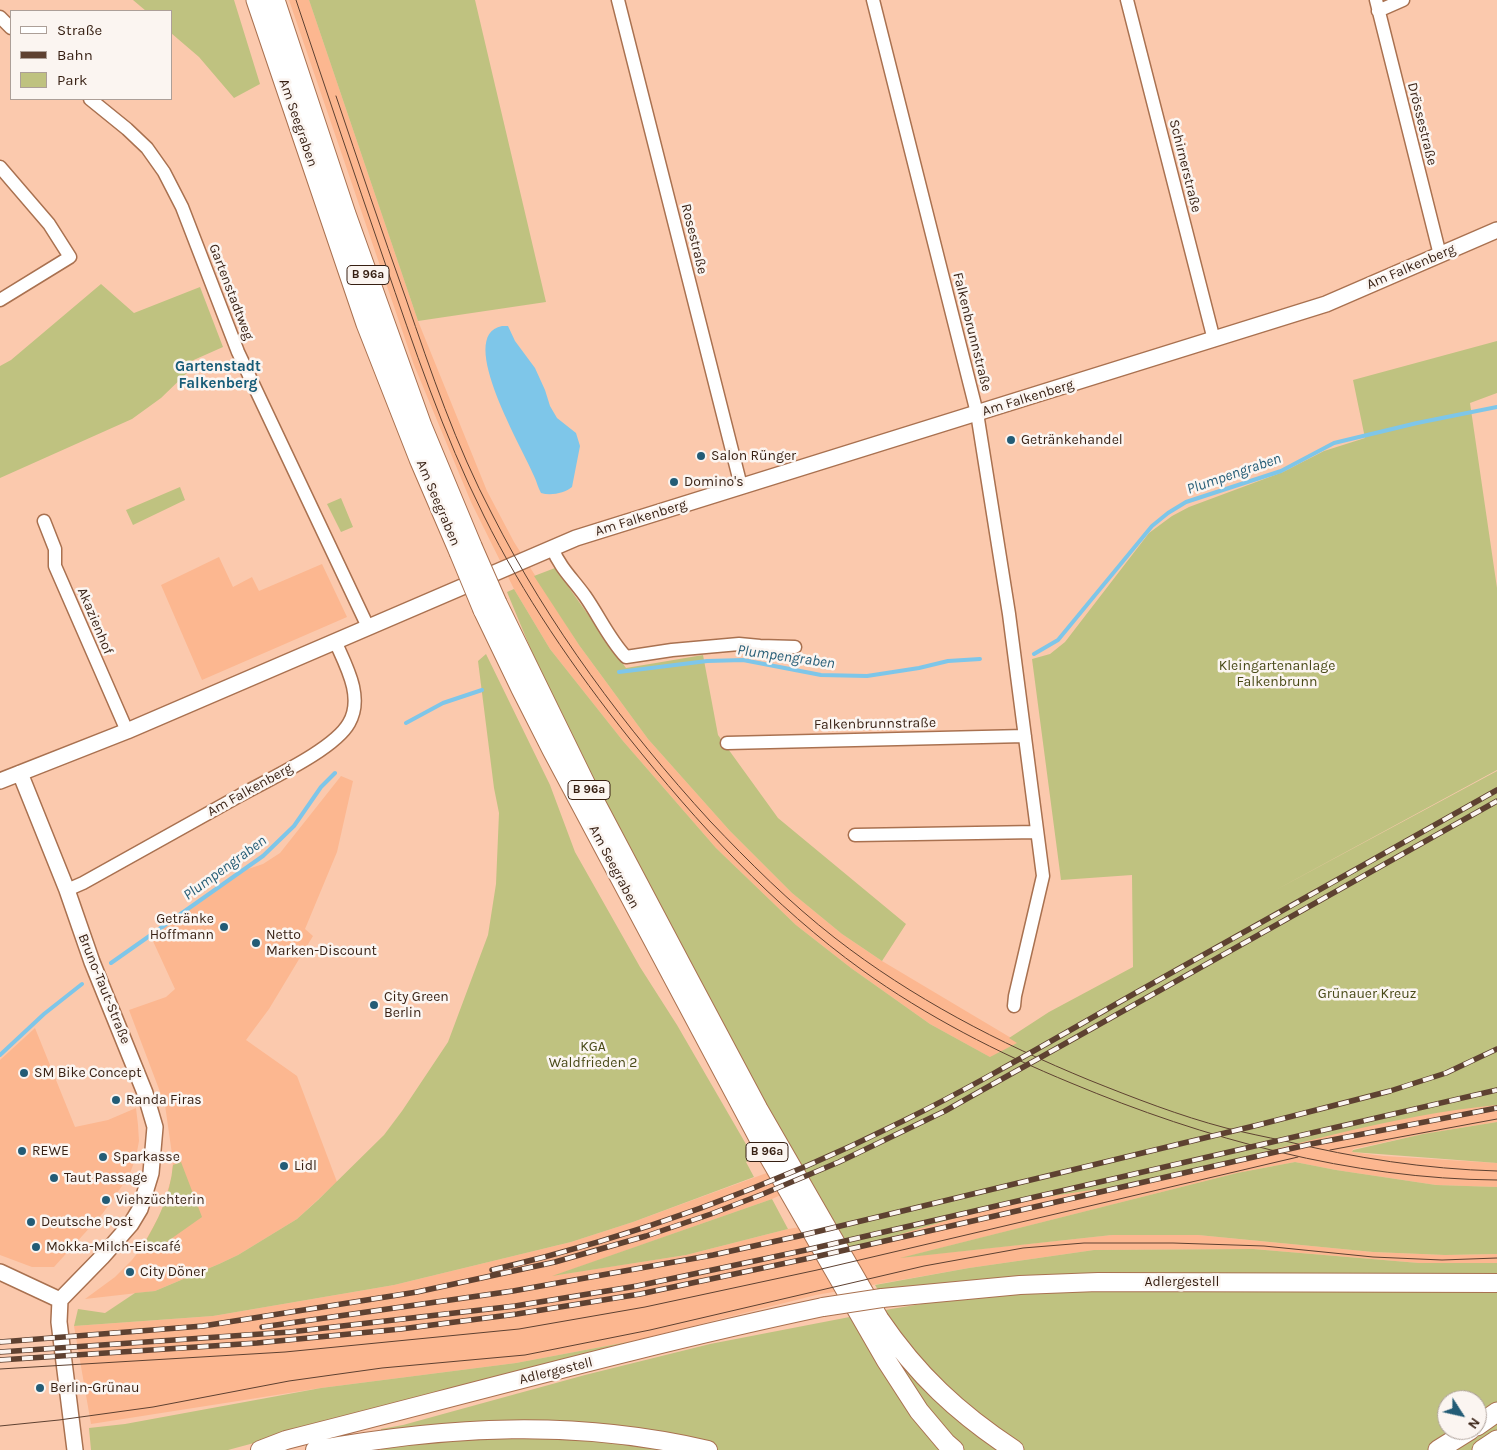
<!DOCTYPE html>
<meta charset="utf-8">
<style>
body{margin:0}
#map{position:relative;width:1497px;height:1450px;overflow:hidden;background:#fbc9ad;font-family:Karla,sans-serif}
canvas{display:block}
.legend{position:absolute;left:10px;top:10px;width:162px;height:90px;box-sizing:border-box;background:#fbf5f1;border:1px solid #ac9f98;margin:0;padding:6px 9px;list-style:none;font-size:15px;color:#361f12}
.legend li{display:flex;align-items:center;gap:10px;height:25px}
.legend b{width:25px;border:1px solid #ac9f98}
.north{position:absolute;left:1437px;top:1390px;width:50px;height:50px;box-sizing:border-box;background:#fbf5f1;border:1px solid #ac9f98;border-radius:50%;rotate:125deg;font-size:14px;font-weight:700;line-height:20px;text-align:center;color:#361f12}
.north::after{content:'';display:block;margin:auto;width:18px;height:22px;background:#235c76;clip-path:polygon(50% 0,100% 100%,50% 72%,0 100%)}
</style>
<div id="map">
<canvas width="1497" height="1450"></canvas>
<ul class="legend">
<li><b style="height:6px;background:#fff"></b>Straße</li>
<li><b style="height:6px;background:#5e4131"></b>Bahn</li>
<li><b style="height:14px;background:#bfc280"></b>Park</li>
</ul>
<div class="north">N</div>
</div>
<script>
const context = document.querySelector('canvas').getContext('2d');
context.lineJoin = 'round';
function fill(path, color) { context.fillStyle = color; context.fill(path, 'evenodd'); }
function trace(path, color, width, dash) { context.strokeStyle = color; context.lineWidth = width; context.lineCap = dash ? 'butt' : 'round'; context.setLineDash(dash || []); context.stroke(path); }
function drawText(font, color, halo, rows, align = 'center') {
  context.font = font + ' Karla,sans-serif'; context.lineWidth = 5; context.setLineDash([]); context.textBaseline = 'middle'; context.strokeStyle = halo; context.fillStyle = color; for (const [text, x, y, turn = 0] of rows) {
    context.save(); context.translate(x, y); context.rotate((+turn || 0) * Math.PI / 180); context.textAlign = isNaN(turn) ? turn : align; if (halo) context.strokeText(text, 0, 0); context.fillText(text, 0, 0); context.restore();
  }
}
fill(new Path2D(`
 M 289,0 L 309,0 L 418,321 L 487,491 L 514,542 L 579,645 L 648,739 L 730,831 L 792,893 L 842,934 L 882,961 L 1028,1048 L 1497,1084 L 1497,1122 L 1423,1134 L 1353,1149 L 1352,1152 L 1384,1156 L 1497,1163 L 1497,1187 L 1436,1185 L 1336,1170 L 1295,1162 L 1237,1173 L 905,1257 L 1112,1235 L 1198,1235 L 1373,1252 L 1445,1255 L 1497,1254 L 1497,1263 L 1419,1263 L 1253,1249 L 1094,1250 L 969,1268 L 816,1295 L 633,1341 L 516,1363 L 321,1388 L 91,1424 L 74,1326 L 213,1316 L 394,1285 L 571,1242 L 633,1222 L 794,1163 L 997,1061 L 930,1024 L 851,968 L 796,925 L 716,848 L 623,741 L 550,649 L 514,589 L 471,502 L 414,365 ZM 813,1180 L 834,1222 L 788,1229 L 686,1255 L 556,1275 L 772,1199 Z
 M 219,557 L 233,587 L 252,577 L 259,591 L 322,564 L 347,617 L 202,680 L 161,585 Z
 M 341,776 L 353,781 L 337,852 L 305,929 L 313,936 L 269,1009 L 246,1040 L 297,1076 L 337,1182 L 297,1219 L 238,1255 L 219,1264 L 155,1291 L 85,1299 L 115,1277 L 132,1260 L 142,1247 L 161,1213 L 172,1176 L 173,1161 L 165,1105 L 129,1010 L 166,997 L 175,989 L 152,939 L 163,928 L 242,871 L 263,864 L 280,853 Z
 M 35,1028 L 75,1127 L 108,1120 L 136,1108 L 138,1125 L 139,1141 L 136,1157 L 129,1176 L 103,1213 L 54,1267 L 32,1267 L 0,1255 L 0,1060 Z`), '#fcb790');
fill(new Path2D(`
 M 133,0 L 234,0 L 260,84 L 234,98 L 199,57 L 171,33 L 171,11 L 146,11 Z
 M 309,0 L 475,0 L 546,302 L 418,321 Z
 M 101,284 L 134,313 L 200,287 L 223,347 L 187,363 L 190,370 L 161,398 L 132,419 L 0,478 L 0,366 L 11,360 Z
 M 1497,341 L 1497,393 L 1470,403 L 1497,588 L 1497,770 L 1272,892 L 1497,771 L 1497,1105 C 1391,1115 1290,1147 1187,1171 C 1170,1175 1153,1179 1135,1183 C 1092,1191 1048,1195 1005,1205 C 952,1218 901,1234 849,1250 L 799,1161 L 794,1163 L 551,698 L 507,592 L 514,589 L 550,649 L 623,741 L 716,848 L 796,925 L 851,968 L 930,1024 L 990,1057 L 1017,1043 L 1009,1038 L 1049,1012 L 1133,967 L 1132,875 L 1061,880 L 1032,659 L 1050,654 L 1065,642 L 1149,533 L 1172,516 L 1189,507 L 1283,472 L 1324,451 L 1365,438 L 1353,380 Z
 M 180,487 L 185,500 L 133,525 L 126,510 Z
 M 341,498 L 353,527 L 341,532 L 327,504 Z
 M 555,568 L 626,668 L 703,655 L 718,735 L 778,818 L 906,924 L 882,961 L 842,934 L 792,893 L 730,831 L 648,739 L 579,645 L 534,576 Z
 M 486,654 L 550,785 L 575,852 L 640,967 L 677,1025 L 754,1158 L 746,1162 L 754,1177 L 633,1222 L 571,1242 L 394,1285 L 213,1316 L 74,1326 L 78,1309 L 105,1313 L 135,1293 L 155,1291 L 219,1264 L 238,1255 L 297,1219 L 318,1200 L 384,1135 L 402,1111 L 448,1042 L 488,935 L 496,884 L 499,813 L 494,788 L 478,661 Z
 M 1497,1122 L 1497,1163 L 1352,1152 L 1353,1150 L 1423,1134 Z
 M 181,1162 L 202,1217 L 151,1253 L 142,1247 C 158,1221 170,1196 173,1165 Z
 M 1295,1162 L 1336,1170 L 1436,1185 L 1497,1187 L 1497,1254 L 1445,1255 L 1373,1252 L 1198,1235 L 1112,1235 L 900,1258 L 1237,1173 Z
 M 772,1199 L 788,1229 L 686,1255 L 552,1276 Z
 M 1253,1249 L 1419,1263 L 1497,1263 L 1497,1276 L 878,1290 L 875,1285 L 969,1268 L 1094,1250 Z
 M 1102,1290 L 1497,1290 L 1497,1450 L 381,1450 L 381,1429 L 403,1425 L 585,1375 L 710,1344 L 891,1309 L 976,1295 ZM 1447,1400 L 1477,1400 L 1477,1430 L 1447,1430 Z
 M 633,1341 L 228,1450 L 91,1450 L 89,1428 L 125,1424 L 321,1388 L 516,1363 Z`), '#bfc280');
fill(new Path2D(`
 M 502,326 L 508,326 L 515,341 L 535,368 L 545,390 L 550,406 L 557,418 L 576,433 L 580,446 L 572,487 C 565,493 551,496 541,493 C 538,488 537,482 534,476 C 525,452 454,335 502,326 Z`), '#7ec6e9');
trace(new Path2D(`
 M 1034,654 L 1058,640 L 1152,526 L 1168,513 L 1186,502 L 1281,471 L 1334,443 L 1417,423 L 1497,407
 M 619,672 L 707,661 L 743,660 L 821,675 L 867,676 L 919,668 L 948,661 L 980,659
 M 406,723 L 443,703 L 482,690
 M 111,963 L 263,856 L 294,826 L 321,787 L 335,773
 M 0,1055 L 44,1014 L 82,984`), '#7ec6e9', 4);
const minor = new Path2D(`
 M 618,0 L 741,486
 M 873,0 L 977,413 L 1009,614 L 1043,876 L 1015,996 L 1014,1006
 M 1127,0 L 1214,340
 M 1376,0 L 1440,255
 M 1378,11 L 1403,0
 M 0,17 L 11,28
 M 90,99 L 127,129 L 147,148 L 164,172 L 182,207 L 238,352 L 368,627
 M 0,167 L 49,224 L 70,257 L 0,300
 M 44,521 L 55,549 L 55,566 L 127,731
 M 552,548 C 561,569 572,578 585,596 C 599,616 609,639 626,657 L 672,650 L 739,644 L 760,646 L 795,647
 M 727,743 L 1025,736
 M 855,835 L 1037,832
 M 67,890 L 83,883 C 135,854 187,825 239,796 C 267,780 334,750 349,723 C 364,697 346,666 335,641`);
const tertiary = new Path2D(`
 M 20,773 L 67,890 L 92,962 L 145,1093 L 155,1127 L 151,1173 L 140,1209 L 131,1224 L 102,1257 L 60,1300
 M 0,781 L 127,731 L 576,538 L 1326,304 L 1497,230
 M 0,1272 L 60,1300
 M 60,1300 L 59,1322 L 75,1450`);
const secondary = new Path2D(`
 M 882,1298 L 1020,1285 L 1098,1282 L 1497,1283
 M 260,1450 L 286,1440 C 464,1395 643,1345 823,1307
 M 315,1450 C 448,1426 576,1419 708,1450`);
const primary = new Path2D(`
 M 256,0 L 366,324 L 419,459 L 459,552
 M 275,0 L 346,214 L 422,426 L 472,546
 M 497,603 L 586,785 L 686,974 L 758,1109 L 879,1319 C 917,1375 958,1413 1014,1450
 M 483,610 L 521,689 L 552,750 L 764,1148 L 886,1360 L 919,1411 L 946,1443 L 954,1450
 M 1477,1426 L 1497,1412
 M 1438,1450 L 1470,1430
 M 1482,1450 L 1497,1440`);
trace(minor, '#a97150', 15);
trace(tertiary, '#a97150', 18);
trace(secondary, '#a97150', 20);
trace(primary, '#a97150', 21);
trace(minor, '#fff', 12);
trace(tertiary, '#fff', 15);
trace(secondary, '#fff', 18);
trace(primary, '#fff', 19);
trace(new Path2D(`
 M 296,0 C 325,87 354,173 384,260 C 414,347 443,434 484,516 C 523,595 574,669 629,738 C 697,823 773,906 862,970 C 926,1016 998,1053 1071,1083 C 1205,1139 1351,1179 1497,1180
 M 336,96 C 359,164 382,232 406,299 C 431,372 456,446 492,514 C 549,626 625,728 710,821 C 749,862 790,903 835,938 C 912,998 999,1043 1089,1080 C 1134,1098 1180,1116 1226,1128 C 1246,1133 1266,1137 1285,1141 C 1355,1158 1425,1169 1497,1171
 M 1330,1150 L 1497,1119
 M 0,1369 L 285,1352 L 519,1329 L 645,1307 L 817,1270 L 1298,1157
 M 0,1426 L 59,1420 L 153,1407 L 289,1381 L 382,1368 L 525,1355 L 650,1330 L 924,1266 L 1023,1248 L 1084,1243 L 1173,1243 L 1264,1246 L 1373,1257 L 1442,1260 L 1497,1258`), '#5e4131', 1);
const rail = new Path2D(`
 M 492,1270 C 634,1237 773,1186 903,1121 C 984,1081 1061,1035 1139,991 C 1259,924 1378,857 1497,790
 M 262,1327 L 513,1291 L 713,1255 L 799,1236 L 1258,1125 L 1390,1091 L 1446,1073 L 1497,1049
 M 0,1342 L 203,1326 L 417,1292 L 555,1262 L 646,1236 L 711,1214 L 763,1194 L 839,1162 L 945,1111 L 1497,801
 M 0,1352 L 290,1332 L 515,1306 L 637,1286 L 806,1250 L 1497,1090
 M 0,1360 L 257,1343 L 401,1329 L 517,1314 L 640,1294 L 810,1258 L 1311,1144 L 1497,1108`);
trace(rail, '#5e4131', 5.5);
trace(rail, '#fbf5f1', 4, [11]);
const secondaryBridge = new Path2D(`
 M 823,1307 L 882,1298`);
const primaryBridge = new Path2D(`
 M 472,546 L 497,603
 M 459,552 L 483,610`);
trace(secondaryBridge, '#a97150', 20, []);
trace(primaryBridge, '#a97150', 21, []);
trace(secondaryBridge, '#fff', 18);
trace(primaryBridge, '#fff', 19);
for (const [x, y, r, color] of [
 [1011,440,5,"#235c76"],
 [701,456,5,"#235c76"],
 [674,482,5,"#235c76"],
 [224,927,5,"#235c76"],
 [256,943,5,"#235c76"],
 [374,1005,5,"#235c76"],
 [24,1073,5,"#235c76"],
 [116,1100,5,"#235c76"],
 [22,1151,5,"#235c76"],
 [103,1157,5,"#235c76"],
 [284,1166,5,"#235c76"],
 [54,1178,5,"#235c76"],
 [106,1200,5,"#235c76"],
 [31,1222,5,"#235c76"],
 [36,1247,5,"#235c76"],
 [130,1272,5,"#235c76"],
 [40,1388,5,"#235c76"]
]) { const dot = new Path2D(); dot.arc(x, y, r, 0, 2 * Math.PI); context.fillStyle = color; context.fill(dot); trace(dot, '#fbf5f1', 2); }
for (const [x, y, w] of [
 [368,275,42],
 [589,790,42],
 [767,1152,42]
]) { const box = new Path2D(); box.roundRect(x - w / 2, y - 9.5, w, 19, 4); context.fillStyle = '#fbf5f1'; context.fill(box); trace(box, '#361f12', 1); }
drawText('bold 12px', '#361f12', null, [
 ["B 96a",368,275],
 ["B 96a",589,790],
 ["B 96a",767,1152]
]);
drawText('14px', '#361f12', '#fbf5f1', [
 ["Am Seegraben",298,123,71],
 ["Drössestraße",1422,124,76],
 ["Schirnerstraße",1185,166,76],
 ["Rosestraße",694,239,76],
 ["Am Falkenberg",1411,267,-23],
 ["Gartenstadtweg",231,292,69],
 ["Falkenbrunnstraße",972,332,76],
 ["Am Falkenberg",1028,398,-17],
 ["Am Seegraben",438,503,67],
 ["Am Falkenberg",641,518,-17],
 ["Akazienhof",95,621,67],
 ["Falkenbrunnstraße",875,724,-1],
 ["Am Falkenberg",250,790,-29],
 ["Am Seegraben",614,867,62],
 ["Bruno-Taut-Straße",104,989,68],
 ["Adlergestell",1182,1282],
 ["Adlergestell",556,1371,-14]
]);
drawText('14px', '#361f12', '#fbf5f1', [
 ["Getränkehandel",1021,440],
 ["Salon Rünger",711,456],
 ["Domino's",684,482],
 ["Getränke",214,919,"right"],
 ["Hoffmann",214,935,"right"],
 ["Netto",266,935],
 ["Marken-Discount",266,951],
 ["City Green",384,997],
 ["Berlin",384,1013],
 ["SM Bike Concept",34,1073],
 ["Randa Firas",126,1100],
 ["REWE",32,1151],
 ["Sparkasse",113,1157],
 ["Lidl",294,1166],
 ["Taut Passage",64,1178],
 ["Viehzüchterin",116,1200],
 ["Deutsche Post",41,1222],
 ["Mokka-Milch-Eiscafé",46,1247],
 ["City Döner",140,1272],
 ["Berlin-Grünau",50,1388]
], 'left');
drawText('14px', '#494a18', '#fbf5f1', [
 ["Kleingartenanlage",1277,666],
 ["Falkenbrunn",1277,682],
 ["Grünauer Kreuz",1367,994],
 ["KGA",593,1047],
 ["Waldfrieden 2",593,1063]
]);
drawText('bold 15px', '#175c78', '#fbf5f1', [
 ["Gartenstadt",218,367],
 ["Falkenberg",218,384]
]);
drawText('italic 15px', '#265d76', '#fbf5f1', [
 ["Plumpengraben",1234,474,-19],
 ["Plumpengraben",786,657,8],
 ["Plumpengraben",225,868,-36]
]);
</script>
